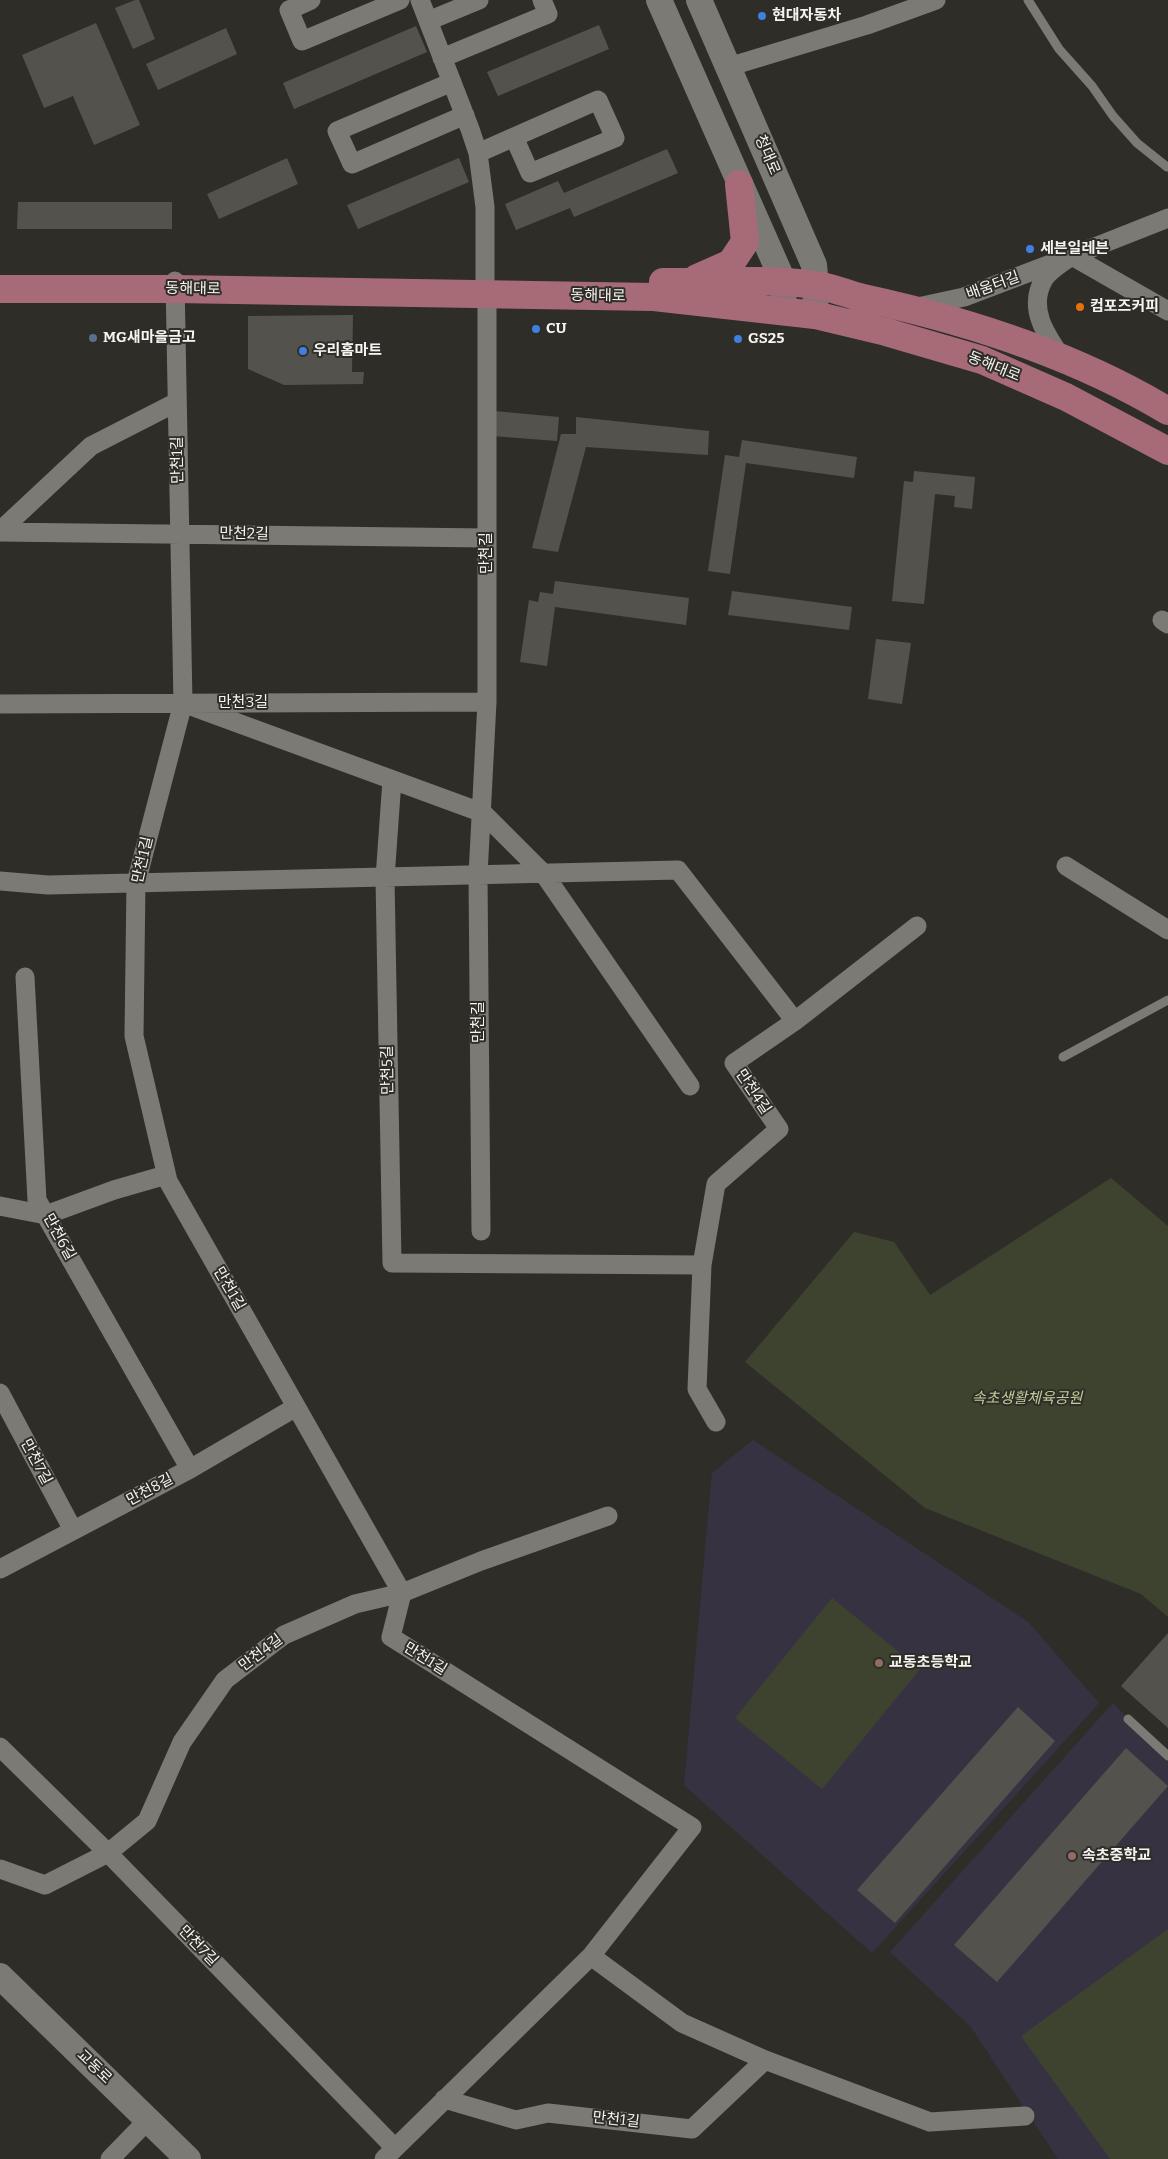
<!DOCTYPE html>
<meta charset="utf-8">
<style>
body{margin:0}
canvas{display:block;background:#2f2d28}
</style>
<canvas width="1168" height="2159"></canvas>
<script>
const context = document.querySelector('canvas').getContext('2d');
context.lineJoin = 'round';
function fill(path, color) { context.fillStyle = color; context.fill(path, 'evenodd'); }
function trace(path, color, width, dash) { context.strokeStyle = color; context.lineWidth = width; context.lineCap = dash ? 'butt' : 'round'; context.setLineDash(dash || []); context.stroke(path); }
function drawText(font, color, halo, rows, align = 'center') {
  context.font = font + ' Bitter,"Noto Sans KR",serif'; context.lineWidth = 4; context.setLineDash([]); context.textBaseline = 'middle'; context.strokeStyle = halo; context.fillStyle = color; for (const [text, x, y, turn = 0] of rows) {
    context.save(); context.translate(x, y); context.rotate((+turn || 0) * Math.PI / 180); context.textAlign = isNaN(turn) ? turn : align; if (halo) context.strokeText(text, 0, 0); context.fillText(text, 0, 0); context.restore();
  }
}
fill(new Path2D(`
 M 753,1440 L 1028,1622 L 1099,1703 L 872,1953 L 684,1785 L 712,1473 Z
 M 1113,1703 L 1168,1759 L 1168,2159 L 1058,2159 L 971,2027 L 890,1952 Z`), '#373242');
fill(new Path2D(`
 M 1111,1178 L 1168,1226 L 1168,1617 L 1141,1594 L 925,1508 L 745,1362 L 854,1232 L 894,1242 L 930,1295 Z
 M 832,1598 L 920,1669 L 822,1789 L 735,1718 Z
 M 1168,1929 L 1168,2159 L 1110,2159 L 1021,2036 Z`), '#3e432f');
fill(new Path2D(`
 M 135,0 L 139,0 L 155,39 L 133,49 L 115,8 Z
 M 96,23 L 140,125 L 94,145 L 73,96 L 44,108 L 22,55 Z
 M 599,25 L 609,49 L 498,96 L 487,72 Z
 M 416,26 L 427,52 L 294,109 L 283,83 Z
 M 226,28 L 237,54 L 158,90 L 146,64 Z
 M 667,149 L 678,173 L 574,217 L 570,208 L 516,230 L 505,204 L 558,181 L 564,193 Z
 M 287,158 L 298,184 L 219,219 L 207,194 Z
 M 459,158 L 469,182 L 358,229 L 347,205 Z
 M 18,202 L 172,202 L 172,229 L 17,229 Z
 M 353,315 L 352,372 L 364,372 L 363,384 L 284,385 L 248,369 L 248,316 Z
 M 494,411 L 559,417 L 557,441 L 492,436 Z
 M 576,417 L 709,431 L 708,455 L 586,447 L 558,552 L 532,548 L 561,434 L 576,434 Z
 M 742,440 L 857,457 L 854,478 L 746,463 L 730,574 L 708,571 L 725,455 L 739,457 Z
 M 914,471 L 975,477 L 972,509 L 954,507 L 955,496 L 935,494 L 924,604 L 892,601 L 904,481 L 913,482 Z
 M 555,581 L 689,598 L 686,625 L 555,607 L 547,666 L 520,662 L 529,600 L 538,602 L 540,592 L 553,594 Z
 M 732,591 L 852,607 L 849,630 L 728,615 Z
 M 876,639 L 911,643 L 902,704 L 868,699 Z
 M 1168,1633 L 1168,1728 L 1121,1686 Z
 M 1018,1707 L 1055,1741 L 895,1923 L 857,1890 Z
 M 1126,1748 L 1168,1786 L 997,1982 L 954,1945 Z`), '#54524d');
trace(new Path2D(`
 M 1028,0 L 1059,49 L 1092,86 L 1113,116 L 1137,143 L 1167,167
 M 1063,1057 L 1168,1000
 M 1128,1719 L 1168,1756`), '#7b7a74', 9);
trace(new Path2D(`
 M 311,0 L 289,10 L 302,41 L 400,0
 M 420,0 L 470,129 L 478,153 L 485,207 L 485,281
 M 428,21 L 479,0
 M 442,58 L 548,14 L 542,0
 M 728,67 L 867,25 L 936,0
 M 452,82 L 337,131 L 352,164 L 465,115
 M 478,153 L 598,100 L 615,138 L 530,173 L 514,137
 M 1072,256 L 1168,311
 M 1072,256 L 1168,218
 M 175,281 L 183,703 L 136,883 L 134,1036 L 168,1181 L 402,1593 L 391,1637 L 692,1827 L 591,1956 L 384,2159
 M 913,308 L 964,297 L 1072,256 C 1063,262 1050,270 1044,279 C 1027,308 1046,335 1062,358
 M 0,531 L 91,446 L 177,402
 M 0,532 L 487,538
 M 1162,620 L 1168,624
 M 183,703 L 483,813 L 544,874 L 690,1086
 M 0,704 L 487,702
 M 392,780 L 385,878 L 392,1263 L 702,1265
 M 1066,866 L 1168,930
 M 0,881 L 48,885 L 678,870 L 795,1021
 M 25,977 L 37,1200 L 190,1469
 M 0,1206 L 46,1215 L 114,1190 L 166,1175
 M 481,1231 L 478,875 L 487,702 L 487,294
 M 0,1393 L 73,1530
 M 716,1422 L 697,1389 L 702,1265 L 716,1184 L 779,1129 L 734,1063 L 795,1021 L 917,926
 M 0,1569 L 190,1469 L 296,1407
 M 0,1747 L 108,1853 L 394,2147
 M 0,1869 L 45,1885 L 108,1853 L 147,1821 L 182,1742 L 225,1680 L 284,1635 L 355,1604 L 402,1593 L 481,1561 L 608,1516
 M 591,1956 L 682,2023 L 765,2060 L 930,2122 L 1025,2116
 M 444,2099 L 516,2120 L 548,2113 L 692,2129 L 765,2060
 M 110,2159 L 148,2120`), '#7b7a74', 19);
trace(new Path2D(`
 M 659,0 L 784,283 L 783,311
 M 699,0 L 814,265 L 816,285 L 815,315
 M 0,1976 L 188,2159`), '#7b7a74', 26);
trace(new Path2D(`
 M 697,278 L 731,263 L 745,242 L 739,184
 M 663,282 C 711,282 768,278 815,285 C 831,287 847,294 863,298 C 969,321 1075,355 1168,411
 M 0,289 L 175,289 L 654,297 L 815,315 L 886,332 L 982,360 L 1066,397 L 1168,451`), '#a76b78', 28);
for (const [x, y, r, color] of [
 [762,16,5,"#3f7fe0"],
 [1030,249,5,"#3f7fe0"],
 [1080,307,5,"#e8710a"],
 [536,329,5,"#3f7fe0"],
 [93,338,5,"#5c6f8a"],
 [738,339,5,"#3f7fe0"],
 [303,351,5,"#3f7fe0"],
 [879,1663,5,"#8d6e63"],
 [1072,1856,5,"#8d6e63"]
]) { const dot = new Path2D(); dot.arc(x, y, r, 0, 2 * Math.PI); context.fillStyle = color; context.fill(dot); trace(dot, '#2f2d28', 2); }
drawText('bold 15px', '#f5f4f0', '#2f2d28', [
 ["현대자동차",772,16],
 ["세븐일레븐",1040,249],
 ["컴포즈커피",1090,307],
 ["CU",546,329],
 ["MG새마을금고",103,338],
 ["GS25",748,339],
 ["우리홈마트",313,351],
 ["교동초등학교",889,1663],
 ["속초중학교",1082,1856]
], 'left');
drawText('15px', '#f5f4f0', '#2f2d28', [
 ["청대로",767,155,67],
 ["배움터길",993,286,-20],
 ["동해대로",193,289,1],
 ["동해대로",598,296,1],
 ["동해대로",994,367,22],
 ["만천1길",178,460,-91],
 ["만천2길",244,534,1],
 ["만천길",487,553,-90],
 ["만천3길",243,703],
 ["만천1길",143,860,-77],
 ["만천길",479,1022,-90],
 ["만천5길",388,1070,-91],
 ["만천4길",753,1092,56],
 ["만천6길",59,1237,61],
 ["만천1길",229,1289,60],
 ["만천7길",36,1462,62],
 ["만천8길",150,1490,-28],
 ["만천4길",261,1653,-37],
 ["만천1길",425,1659,32],
 ["만천7길",198,1946,46],
 ["교동로",94,2067,44],
 ["만천1길",616,2120,6]
]);
drawText('italic 15px', '#bfcd98', '#2f2d28', [
 ["속초생활체육공원",1027,1399]
]);
</script>
